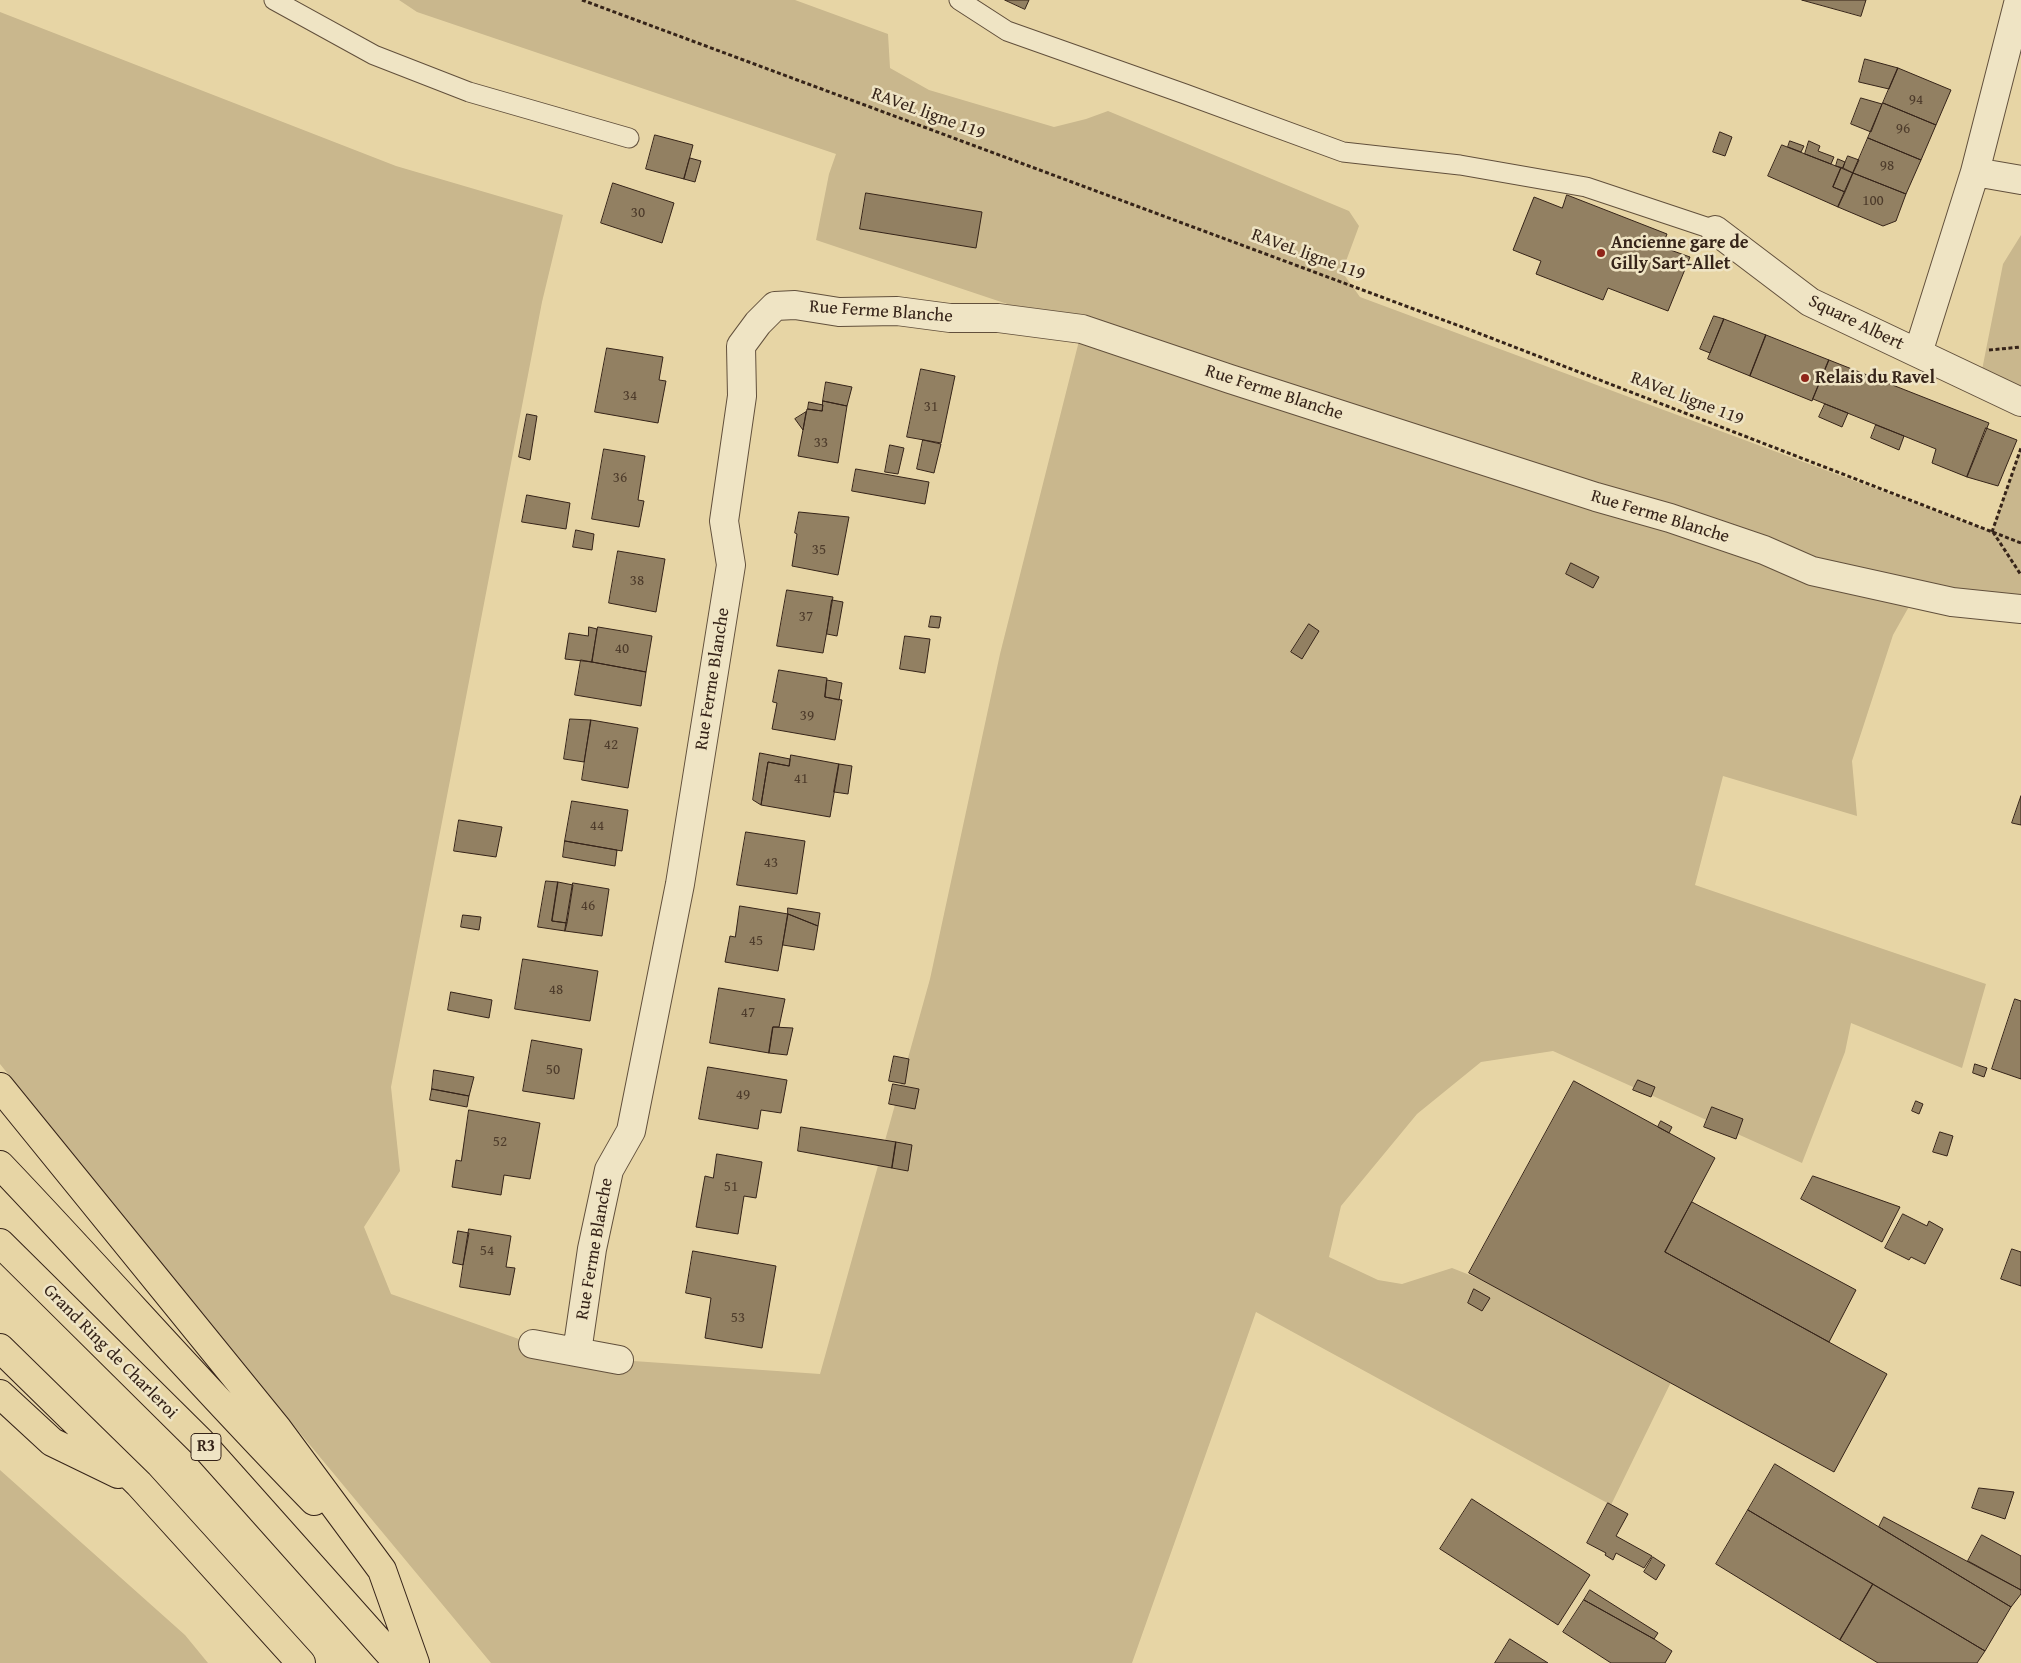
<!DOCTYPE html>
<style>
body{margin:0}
canvas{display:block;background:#e7d5a5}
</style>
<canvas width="2021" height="1663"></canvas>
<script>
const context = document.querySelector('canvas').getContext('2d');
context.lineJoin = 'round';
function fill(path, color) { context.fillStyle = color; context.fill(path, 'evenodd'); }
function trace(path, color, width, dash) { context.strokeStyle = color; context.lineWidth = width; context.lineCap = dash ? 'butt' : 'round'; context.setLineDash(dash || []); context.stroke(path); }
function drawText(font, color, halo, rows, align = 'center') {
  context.font = font + ' "Gentium Book Plus",serif'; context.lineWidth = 5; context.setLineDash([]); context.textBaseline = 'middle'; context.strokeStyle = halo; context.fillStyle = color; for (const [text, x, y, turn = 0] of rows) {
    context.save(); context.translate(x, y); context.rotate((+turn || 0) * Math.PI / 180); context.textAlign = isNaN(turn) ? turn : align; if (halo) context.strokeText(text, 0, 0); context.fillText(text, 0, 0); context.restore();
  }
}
fill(new Path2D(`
 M 399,0 L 795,0 L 888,34 L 890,68 L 929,90 L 1054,127 L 1086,119 L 1108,111 L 1349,211 L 1359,226 L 1342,272 L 1360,297 L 1992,532 L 2021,448 L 2021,618 L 1911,603 L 1893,635 L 1852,761 L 1857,816 L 1723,776 L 1695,885 L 1986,984 L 1962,1068 L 1851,1023 L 1845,1052 L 1802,1163 L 1553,1051 L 1481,1062 L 1417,1114 L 1341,1206 L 1329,1257 L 1378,1280 L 1402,1284 L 1452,1268 L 1485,1281 L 1673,1378 L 1611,1505 L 1256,1312 L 1132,1663 L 491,1663 L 177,1285 L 0,1064 L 0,12 L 396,166 L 563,215 L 542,302 L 391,1087 L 400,1171 L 364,1227 L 391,1294 L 533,1344 L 619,1360 L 820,1374 L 930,979 L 1000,654 L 1082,329 L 816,240 L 829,174 L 836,154 L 417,12 Z
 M 2021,235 L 2021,401 L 1981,375 L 2003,264 Z
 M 0,1470 L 185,1635 L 208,1663 L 0,1663 Z`), '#c9b78d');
const building = new Path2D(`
 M 1005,0 L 1029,0 L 1025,9 Z
 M 1802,0 L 1866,0 L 1861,16 Z
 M 1865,59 L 1898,68 L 1889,89 L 1859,82 Z
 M 1898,68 L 1951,90 L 1936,125 L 1883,103 Z
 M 1861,98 L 1882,104 L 1871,132 L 1851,124 Z
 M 1883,103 L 1936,125 L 1921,160 L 1868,138 Z
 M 1720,132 L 1732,137 L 1725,156 L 1713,152 Z
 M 655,135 L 693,145 L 684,179 L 646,169 Z
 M 1868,138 L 1921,160 L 1906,194 L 1853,173 Z
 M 1790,141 L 1804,146 L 1801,152 L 1788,147 Z
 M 1809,141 L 1820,146 L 1818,151 L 1834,157 L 1831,164 L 1805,154 Z
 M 1782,145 L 1841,168 L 1833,187 L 1845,192 L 1838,207 L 1768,176 Z
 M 1848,156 L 1859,160 L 1853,173 L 1843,168 Z
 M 690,158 L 701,161 L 695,182 L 684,179 Z
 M 1838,159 L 1845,162 L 1843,168 L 1836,166 Z
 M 1841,168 L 1853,173 L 1845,192 L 1833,187 Z
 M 1853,173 L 1906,194 L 1896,221 L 1883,226 L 1838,207 Z
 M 613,183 L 674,203 L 662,243 L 601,223 Z
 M 866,193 L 982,212 L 976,248 L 860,229 Z
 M 1567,195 L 1667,234 L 1662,247 L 1690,257 L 1668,311 L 1608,288 L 1603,300 L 1536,274 L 1541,261 L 1513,250 L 1534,197 L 1562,208 Z
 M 1714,316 L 1724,319 L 1710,353 L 1700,349 Z
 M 1724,319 L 1766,335 L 1750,376 L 1708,359 Z
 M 1766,335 L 1829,360 L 1812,401 L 1750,376 Z
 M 607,348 L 663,357 L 659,380 L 666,381 L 658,423 L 595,412 Z
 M 1829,360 L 1989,423 L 1967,477 L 1932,463 L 1936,449 L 1813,399 Z
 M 921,369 L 955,376 L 941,443 L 907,437 Z
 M 826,382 L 852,387 L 847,406 L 823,401 Z
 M 823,401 L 847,406 L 838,463 L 798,456 L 807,409 L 822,411 Z
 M 809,402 L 823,405 L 822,411 L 808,409 Z
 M 1825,404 L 1848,413 L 1842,427 L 1819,417 Z
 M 806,412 L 803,430 L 795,419 Z
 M 527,414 L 537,416 L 530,460 L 519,457 Z
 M 1876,425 L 1904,436 L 1899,450 L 1871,438 Z
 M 1986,428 L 2017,440 L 1998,486 L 1967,477 Z
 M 923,440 L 941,444 L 934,473 L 917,469 Z
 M 890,445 L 904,448 L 898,474 L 885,472 Z
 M 604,449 L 645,456 L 638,500 L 644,501 L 639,527 L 592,519 Z
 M 856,469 L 929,482 L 925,504 L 852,491 Z
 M 527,495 L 570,503 L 566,529 L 522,522 Z
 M 799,512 L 849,517 L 838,575 L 792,566 L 797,534 L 795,533 Z
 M 576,530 L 594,534 L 592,550 L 573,547 Z
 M 618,551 L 665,559 L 656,612 L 609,603 Z
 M 1571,563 L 1599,577 L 1593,588 L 1566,574 Z
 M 787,590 L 833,597 L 823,653 L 777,646 Z
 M 832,600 L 843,602 L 837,636 L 827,634 Z
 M 931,616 L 941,617 L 939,628 L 929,627 Z
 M 1309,624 L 1319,631 L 1302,659 L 1291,652 Z
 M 589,627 L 597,629 L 592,662 L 565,659 L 569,633 L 588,636 Z
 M 598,627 L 652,636 L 646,672 L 592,662 Z
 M 905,636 L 930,639 L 925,673 L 900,669 Z
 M 581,660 L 646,672 L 641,706 L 575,695 Z
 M 779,670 L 827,678 L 825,697 L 842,700 L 835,740 L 772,729 L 777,703 L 773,702 Z
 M 827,680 L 842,683 L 839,700 L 825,697 Z
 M 570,719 L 591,720 L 584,762 L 564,759 Z
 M 591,720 L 638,728 L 628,788 L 582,780 Z
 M 760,753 L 790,759 L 789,766 L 768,762 L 761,805 L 753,800 Z
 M 791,755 L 839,764 L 830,817 L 761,805 L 768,762 L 789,766 Z
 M 839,764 L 852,766 L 848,794 L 834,792 Z
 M 2021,796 L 2021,825 L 2012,823 Z
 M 572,801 L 628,810 L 622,851 L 565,841 Z
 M 459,820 L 502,827 L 496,857 L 454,851 Z
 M 746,832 L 805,841 L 797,894 L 737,885 Z
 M 565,841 L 617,850 L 615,866 L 563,857 Z
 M 546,881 L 558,882 L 552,921 L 567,923 L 565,931 L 538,927 Z
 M 558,882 L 573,885 L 567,923 L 552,921 Z
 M 573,883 L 609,889 L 602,936 L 565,931 Z
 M 740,906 L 788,914 L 778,971 L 725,962 L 730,936 L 735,937 Z
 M 788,908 L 820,913 L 818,926 L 788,914 Z
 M 788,914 L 818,926 L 814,950 L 783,945 Z
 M 463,915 L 481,917 L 479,930 L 461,927 Z
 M 523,959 L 598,971 L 590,1021 L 515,1009 Z
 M 719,988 L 785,999 L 779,1027 L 773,1027 L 769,1053 L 710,1043 Z
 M 451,992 L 492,1000 L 489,1018 L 448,1010 Z
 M 2015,999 L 2021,1001 L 2021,1079 L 1992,1069 Z
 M 773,1027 L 793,1028 L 787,1055 L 769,1053 Z
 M 532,1040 L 582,1049 L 574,1099 L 523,1091 Z
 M 894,1056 L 909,1059 L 905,1084 L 889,1081 Z
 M 1975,1064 L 1987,1068 L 1984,1077 L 1973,1073 Z
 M 708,1067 L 787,1080 L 781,1113 L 761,1110 L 758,1129 L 699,1119 Z
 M 434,1070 L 474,1077 L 469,1096 L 432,1089 Z
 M 1638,1080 L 1655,1087 L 1651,1097 L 1633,1090 Z
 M 1574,1081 L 1715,1158 L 1665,1252 L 1887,1374 L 1834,1472 L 1469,1273 Z
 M 893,1084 L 919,1089 L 915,1109 L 889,1104 Z
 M 432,1089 L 469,1096 L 467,1107 L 430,1100 Z
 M 1916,1101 L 1923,1104 L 1919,1114 L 1912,1111 Z
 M 1712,1107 L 1743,1119 L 1736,1139 L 1704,1127 Z
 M 469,1110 L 540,1123 L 530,1179 L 504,1175 L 501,1195 L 452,1187 L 456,1160 L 461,1161 Z
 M 1661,1121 L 1672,1127 L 1669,1133 L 1658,1127 Z
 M 801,1127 L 896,1142 L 892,1168 L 798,1151 Z
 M 1940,1132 L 1953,1136 L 1947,1156 L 1933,1152 Z
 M 896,1142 L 912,1145 L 908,1171 L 892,1168 Z
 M 717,1154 L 762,1162 L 756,1198 L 744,1196 L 738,1234 L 696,1227 L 705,1176 L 713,1178 Z
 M 1813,1176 L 1900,1207 L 1882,1242 L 1801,1199 Z
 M 1692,1202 L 1856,1290 L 1829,1342 L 1665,1252 Z
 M 1903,1214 L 1927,1226 L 1929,1221 L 1943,1229 L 1925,1264 L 1911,1257 L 1909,1260 L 1885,1248 Z
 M 469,1229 L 511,1236 L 506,1267 L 515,1268 L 510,1295 L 460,1287 Z
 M 458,1231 L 469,1233 L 463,1265 L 453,1263 Z
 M 2012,1249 L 2021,1252 L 2021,1286 L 2001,1279 Z
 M 693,1251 L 776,1266 L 762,1348 L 705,1338 L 711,1298 L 686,1293 Z
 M 1474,1289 L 1490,1298 L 1482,1311 L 1468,1303 Z
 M 1775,1464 L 2011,1607 L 1985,1651 L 1748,1510 Z
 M 1979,1488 L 2014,1492 L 2005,1519 L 1972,1508 Z
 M 1472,1499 L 1590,1575 L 1558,1625 L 1440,1549 Z
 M 1608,1503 L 1628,1514 L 1616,1536 L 1652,1556 L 1644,1568 L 1616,1553 L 1613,1560 L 1605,1555 L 1606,1553 L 1587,1543 Z
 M 1748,1510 L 1873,1584 L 1840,1640 L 1716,1564 Z
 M 1884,1517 L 2021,1590 L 2021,1594 L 2011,1607 L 1879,1527 Z
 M 1982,1535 L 2021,1556 L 2021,1590 L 1968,1561 Z
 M 1653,1557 L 1665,1565 L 1656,1580 L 1644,1572 Z
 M 1873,1584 L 1985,1651 L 1977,1663 L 1878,1663 L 1840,1640 Z
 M 1590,1590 L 1658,1633 L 1654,1639 L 1584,1600 Z
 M 1584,1600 L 1654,1639 L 1672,1651 L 1665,1663 L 1611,1663 L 1563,1632 Z
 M 1510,1639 L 1548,1663 L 1495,1663 Z`);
fill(building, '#928062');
trace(building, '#362419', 1);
const lane = new Path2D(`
 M 274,0 L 374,55 L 469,92 L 629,138
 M 959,0 L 1007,31 L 1185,94 L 1343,152 L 1460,165 L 1586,187 L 1715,230`);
const street = new Path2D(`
 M 1975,172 L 2021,180
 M 1715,230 L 1810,302 L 2021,402
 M 1918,353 L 1975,172 L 2019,0
 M 533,1344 L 619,1360
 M 577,1352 L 592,1249 L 609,1170 L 631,1131 L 680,884 L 731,565 L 724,521 L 742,396 L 741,346 L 758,323 L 775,306 L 795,305 L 839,312 L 897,311 L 950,318 L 998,318 L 1082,329 L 1230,379 L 1596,497 L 1670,518 L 1764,550 L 1812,571 L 1952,602 L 2021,609`);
const highway = new Path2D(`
 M 0,1087 L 277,1428 L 382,1570 L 415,1663
 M 0,1165 C 106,1276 207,1392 314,1501
 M 0,1243 L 201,1442 L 398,1663
 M 0,1348 L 139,1484 L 301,1663
 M 0,1394 L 52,1442 L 118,1474`);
trace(lane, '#62503c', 21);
trace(street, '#62503c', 30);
trace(highway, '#362419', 30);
trace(new Path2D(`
 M 582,0 L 1473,331 L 2021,543
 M 1989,350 L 2021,347
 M 1992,532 L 2021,448
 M 1993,532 L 2021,575`), '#362419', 3, [4, 2.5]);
trace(lane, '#efe4c4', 19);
trace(street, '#efe4c4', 28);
trace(highway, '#e7d5a5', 28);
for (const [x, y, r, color] of [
 [1601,253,5,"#8f2418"],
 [1805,378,5,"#8f2418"]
]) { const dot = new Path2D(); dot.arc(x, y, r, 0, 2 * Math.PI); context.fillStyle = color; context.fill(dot); trace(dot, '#efe4c4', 2); }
drawText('15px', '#4d3b2b', null, [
 ["94",1916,100],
 ["96",1903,129],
 ["98",1887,166],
 ["100",1873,201],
 ["30",638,213],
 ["34",630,396],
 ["31",931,407],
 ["33",821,443],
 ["36",620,478],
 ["35",819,550],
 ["38",637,581],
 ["37",806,617],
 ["40",622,649],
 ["39",807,716],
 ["42",611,745],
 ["41",801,779],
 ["44",597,826],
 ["43",771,863],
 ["46",588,906],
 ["45",756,941],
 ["48",556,990],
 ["47",748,1013],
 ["50",553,1070],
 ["49",743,1095],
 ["52",500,1142],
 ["51",731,1187],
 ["54",487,1251],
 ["53",738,1318]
]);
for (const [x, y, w] of [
 [206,1447,30]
]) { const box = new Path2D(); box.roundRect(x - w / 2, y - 13.5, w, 27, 4); context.fillStyle = '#efe4c4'; context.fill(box); trace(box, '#362419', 1); }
drawText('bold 16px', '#362419', null, [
 ["R3",206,1447]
]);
drawText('18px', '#362419', '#efe4c4', [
 ["RAVeL ligne 119",928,114,20],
 ["RAVeL ligne 119",1308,255,20],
 ["Rue Ferme Blanche",881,312,4],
 ["Square Albert",1856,323,26],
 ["Rue Ferme Blanche",1274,393,18],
 ["RAVeL ligne 119",1687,399,21],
 ["Rue Ferme Blanche",1660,517,17],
 ["Rue Ferme Blanche",713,679,-81],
 ["Rue Ferme Blanche",595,1249,-80],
 ["Grand Ring de Charleroi",110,1352,45]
]);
drawText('bold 18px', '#362419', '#efe4c4', [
 ["Ancienne gare de",1611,243],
 ["Gilly Sart-Allet",1611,264],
 ["Relais du Ravel",1815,378]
], 'left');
</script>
